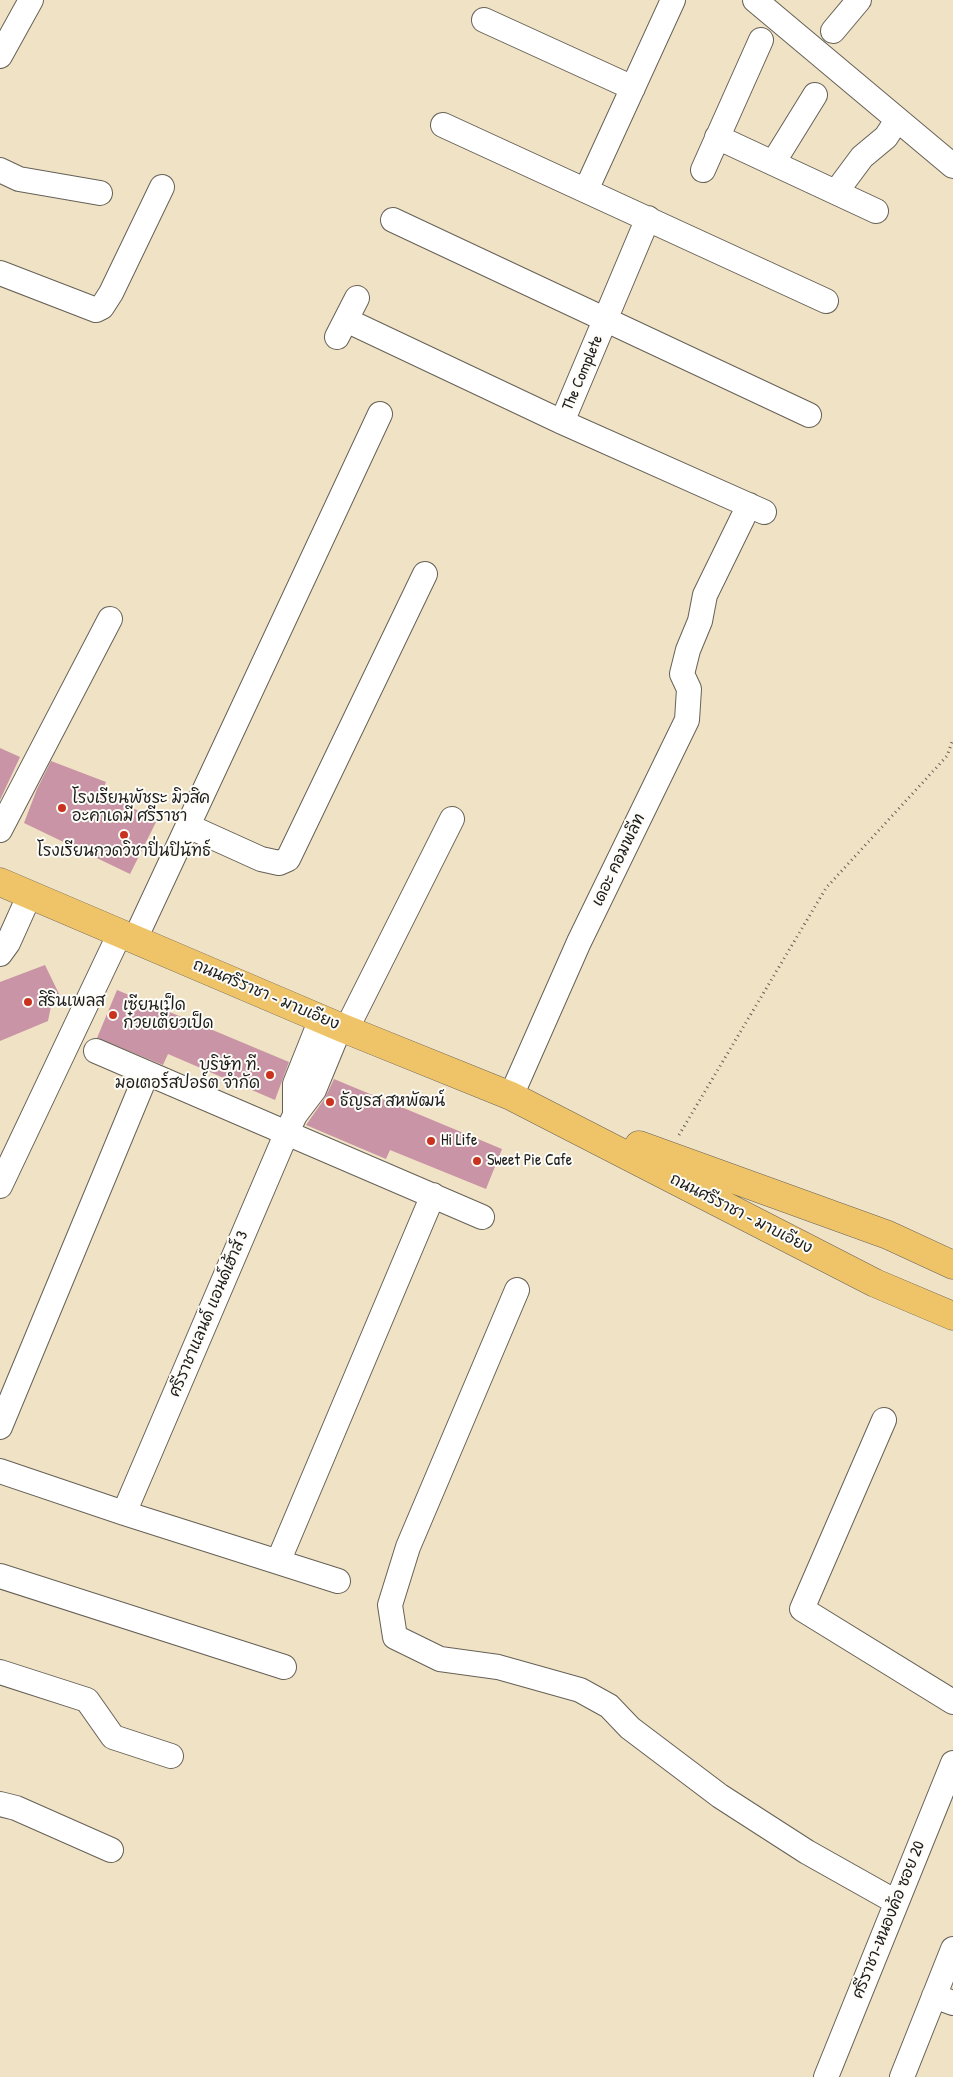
<!DOCTYPE html>
<meta charset="utf-8">
<style>
body{margin:0}
canvas{display:block;background:#f0e2c4}
</style>
<canvas width="953" height="2077"></canvas>
<script>
const context = document.querySelector('canvas').getContext('2d');
context.lineJoin = 'round';
function fill(path, color) { context.fillStyle = color; context.fill(path, 'evenodd'); }
function trace(path, color, width, dash) { context.strokeStyle = color; context.lineWidth = width; context.lineCap = dash ? 'butt' : 'round'; context.setLineDash(dash || []); context.stroke(path); }
function drawText(font, color, halo, rows, align = 'center') {
  context.font = font + ' "Patrick Hand","Playpen Sans Thai",sans-serif'; context.lineWidth = 4; context.setLineDash([]); context.textBaseline = 'middle'; context.strokeStyle = halo; context.fillStyle = color; for (const [text, x, y, turn = 0] of rows) {
    context.save(); context.translate(x, y); context.rotate((+turn || 0) * Math.PI / 180); context.textAlign = isNaN(turn) ? turn : align; if (halo) context.strokeText(text, 0, 0); context.fillText(text, 0, 0); context.restore();
  }
}
fill(new Path2D(`
 M 0,748 L 20,757 L 0,800 Z
 M 51,761 L 106,782 L 102,793 L 157,820 L 130,874 L 24,823 L 37,789 Z
 M 45,965 L 61,998 L 51,1006 L 48,1021 L 0,1041 L 0,982 Z
 M 117,990 L 289,1062 L 275,1100 L 168,1054 L 163,1065 L 97,1038 Z
 M 334,1079 L 502,1149 L 486,1189 L 390,1150 L 386,1159 L 306,1125 L 325,1098 Z`), '#c994a5');
const minor = new Path2D(`
 M 755,0 L 953,166
 M 484,20 L 633,88
 M 833,31 L 859,0
 M 0,56 L 31,0
 M 443,125 L 826,301
 M 717,137 L 876,211
 M 773,163 L 815,95
 M 0,170 L 19,179 L 100,193
 M 703,170 L 761,40
 M 586,190 L 673,0
 M 836,192 L 862,157 L 886,137 L 897,120
 M 393,220 L 809,415
 M 0,273 L 96,310 L 102,307 L 111,293 L 162,187
 M 346,320 L 562,422 L 764,512
 M 337,337 L 357,298
 M 562,422 L 648,218
 M 188,826 L 261,859 L 279,863 L 288,859 L 425,574
 M 0,830 L 110,619
 M 135,939 L 380,414
 M 0,954 L 8,943 L 30,894
 M 346,1030 L 452,819
 M 96,1051 L 482,1217
 M 511,1096 L 579,942 L 687,720 L 689,689 L 682,674 L 688,650 L 700,621 L 705,595 L 749,505
 M 295,1115 L 295,1084 L 321,1019
 M 0,1186 L 120,933
 M 517,1290 L 408,1547 L 390,1605 L 395,1637 L 440,1659 L 498,1667 L 580,1690 L 609,1706 L 630,1728 L 720,1796 L 807,1852 L 896,1902
 M 884,1420 L 802,1609 L 953,1702
 M 0,1427 L 147,1073
 M 0,1471 L 124,1513 L 338,1581
 M 124,1513 L 287,1132 L 295,1115 L 314,1090 L 340,1027
 M 278,1562 L 433,1195
 M 0,1576 L 284,1667
 M 0,1672 L 87,1700 L 113,1737 L 171,1756
 M 0,1804 L 16,1808 L 111,1850
 M 934,1996 L 953,2003
 M 826,2077 L 953,1763
 M 902,2077 L 953,1949`);
const major = new Path2D(`
 M 0,882 L 340,1027 L 511,1096 L 875,1283 L 953,1316
 M 639,1145 L 888,1235 L 953,1265`);
trace(minor, '#666157', 26);
trace(major, '#666157', 29);
trace(new Path2D(`
 M 679,1135 L 826,888 L 947,756 L 953,739`), '#666157', 3, [1, 4]);
trace(minor, '#fff', 24);
trace(major, '#efc469', 28);
for (const [x, y, r, color] of [
 [62,808,5,"#c8321e"],
 [124,835,5,"#c8321e"],
 [28,1002,5,"#c8321e"],
 [113,1015,5,"#c8321e"],
 [270,1075,5,"#c8321e"],
 [330,1102,5,"#c8321e"],
 [431,1141,5,"#c8321e"],
 [477,1161,5,"#c8321e"]
]) { const dot = new Path2D(); dot.arc(x, y, r, 0, 2 * Math.PI); context.fillStyle = color; context.fill(dot); trace(dot, '#fdfcf7', 2); }
drawText('16px', '#1c1c1c', '#fdfcf7', [
 ["The Complete",583,373,-67],
 ["เดอะ คอมพลีท",619,860,-64],
 ["ถนนศรีราชา - มาบเอียง",266,995,23],
 ["ถนนศรีราชา - มาบเอียง",741,1214,27],
 ["ศรีราชาแลนด์ แอนด์เฮ้าส์ 3",209,1314,-67],
 ["ศรีราชา-หนองค้อ ซอย 20",889,1920,-68]
]);
drawText('16px', '#1c1c1c', '#fdfcf7', [
 ["โรงเรียนพัชระ มิวสิค",72,799],
 ["อะคาเดมี ศรีราชา",72,817],
 ["โรงเรียนกวดวิชาปิ่นปินัทธ์",124,852,"center"],
 ["สิรินเพลส",38,1002],
 ["เซียนเป็ด",123,1006],
 ["ก๋วยเตี๋ยวเป็ด",123,1024],
 ["บริษัท ที.",260,1066,"right"],
 ["มอเตอร์สปอร์ต จำกัด",260,1084,"right"],
 ["ธัญรส สหพัฒน์",340,1102],
 ["Hi Life",441,1141],
 ["Sweet Pie Cafe",487,1161]
], 'left');
</script>
